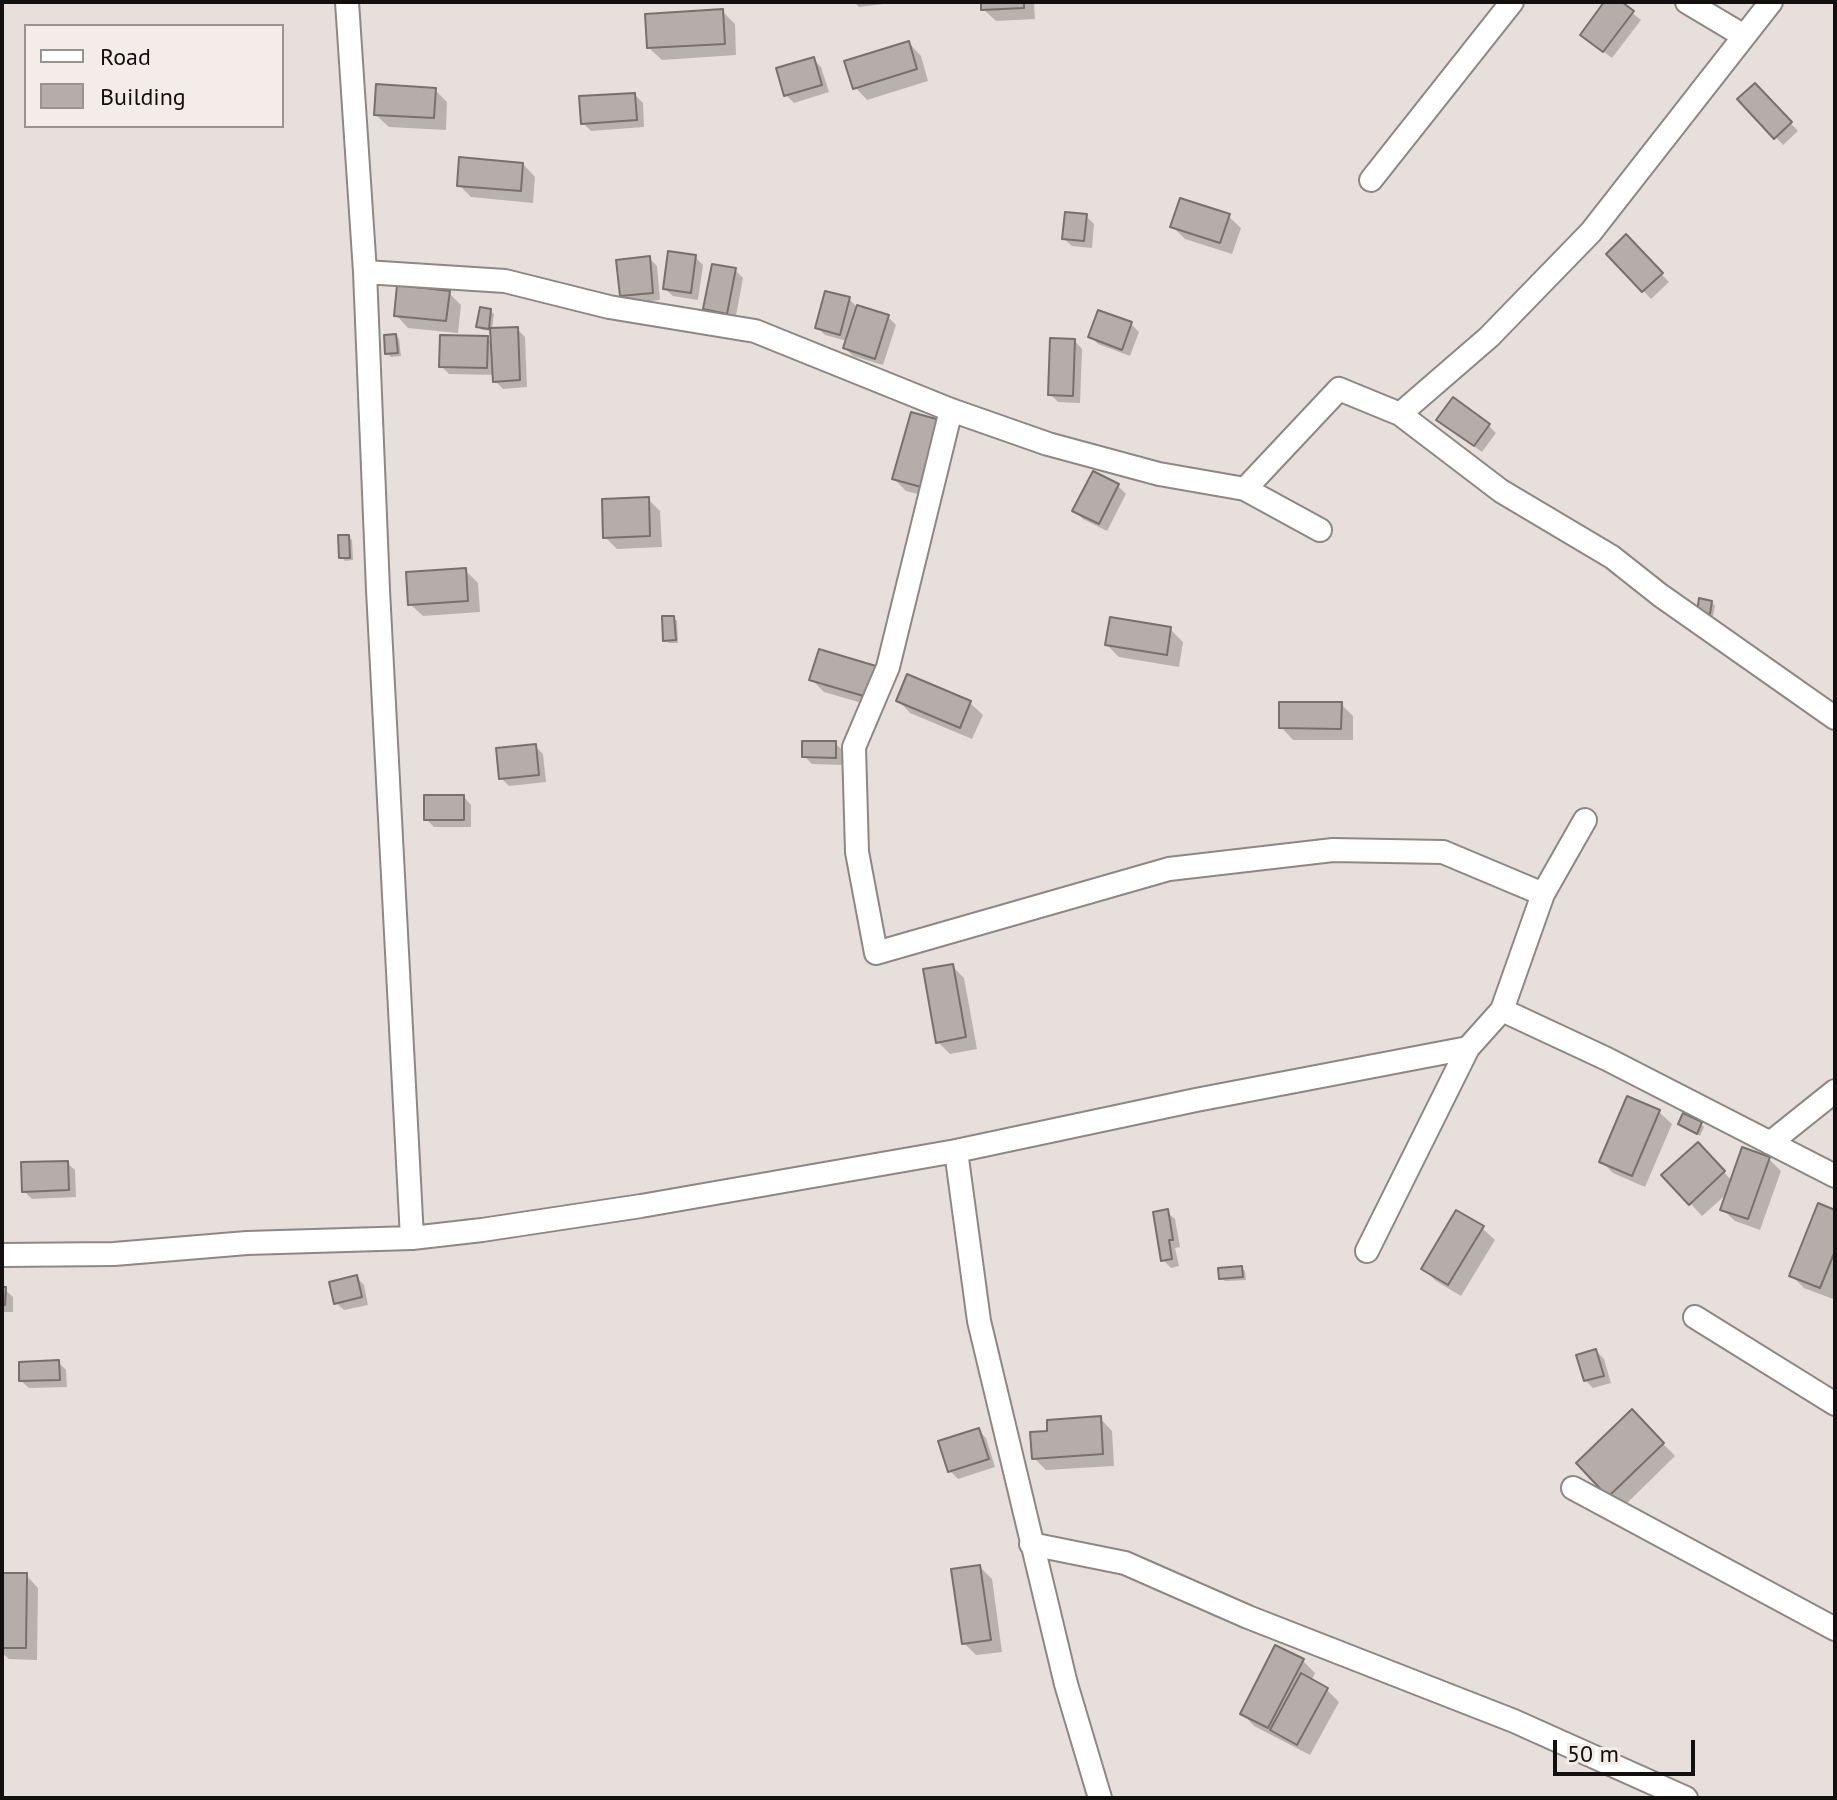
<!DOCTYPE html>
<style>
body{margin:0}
#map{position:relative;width:1837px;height:1800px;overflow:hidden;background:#e7dfdb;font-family:"PT Sans",sans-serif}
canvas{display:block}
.frame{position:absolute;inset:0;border:4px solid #120f0e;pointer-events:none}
.legend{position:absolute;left:24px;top:24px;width:260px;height:104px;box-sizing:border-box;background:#f4ece9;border:2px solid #9a9491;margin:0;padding:10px 14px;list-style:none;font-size:24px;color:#120f0e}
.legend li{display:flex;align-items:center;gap:16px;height:40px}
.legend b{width:40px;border:2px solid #9a9491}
.scale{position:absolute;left:1553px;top:1740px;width:142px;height:36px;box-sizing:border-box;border:4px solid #120f0e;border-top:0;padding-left:10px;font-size:24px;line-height:28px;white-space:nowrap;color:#120f0e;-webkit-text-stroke:6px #f4ece9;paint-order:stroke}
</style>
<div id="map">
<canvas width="1837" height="1800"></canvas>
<div class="frame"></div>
<ul class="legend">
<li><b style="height:10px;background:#fff"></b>Road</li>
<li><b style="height:22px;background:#b5adaa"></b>Building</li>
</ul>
<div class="scale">50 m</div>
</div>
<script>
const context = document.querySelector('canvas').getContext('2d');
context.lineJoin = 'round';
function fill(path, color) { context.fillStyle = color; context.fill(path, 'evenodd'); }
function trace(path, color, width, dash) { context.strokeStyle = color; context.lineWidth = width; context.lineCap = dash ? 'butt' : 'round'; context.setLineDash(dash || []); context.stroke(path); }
fill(new Path2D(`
 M 854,2 L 884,2 L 884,4 L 859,7 Z
 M 983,2 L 1034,2 L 1035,19 L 996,21 L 983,9 Z
 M 1607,2 L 1619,2 L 1641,20 L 1612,58 L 1590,42 Z
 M 722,11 L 735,24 L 736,55 L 662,60 L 649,48 Z
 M 909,43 L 921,56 L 928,81 L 867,100 L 855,87 Z
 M 813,59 L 821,67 L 829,92 L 794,103 L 786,95 Z
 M 1755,85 L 1798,131 L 1783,145 L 1740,99 Z
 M 435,90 L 447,102 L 446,130 L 389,127 L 376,115 Z
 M 635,95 L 643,103 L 644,127 L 591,131 L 583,123 Z
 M 523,164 L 535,177 L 533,203 L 471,197 L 459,185 Z
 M 1086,216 L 1094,224 L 1092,248 L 1072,246 L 1064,239 Z
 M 1228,216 L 1241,228 L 1232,254 L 1185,239 L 1172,226 Z
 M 1626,237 L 1669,282 L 1651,299 L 1608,254 Z
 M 695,257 L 703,265 L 698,300 L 673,296 L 665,289 Z
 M 649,258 L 657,266 L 660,300 L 630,303 L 622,295 Z
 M 735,270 L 743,278 L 735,321 L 713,317 L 705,309 Z
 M 449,293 L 461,305 L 458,333 L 408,328 L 396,315 Z
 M 849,299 L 857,307 L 888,317 L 896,325 L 883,365 L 853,356 L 845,348 L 847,341 L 825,335 L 817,327 Z
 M 490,311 L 494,314 L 492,330 L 517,329 L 525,337 L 527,387 L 503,389 L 495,381 L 495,375 L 449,374 L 441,366 L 487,338 L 493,344 L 493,331 L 482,330 L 479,327 Z
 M 1099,312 L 1131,324 L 1139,332 L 1130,356 L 1098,344 L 1090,336 Z
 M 396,336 L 399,339 L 401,356 L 391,357 L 387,353 Z
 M 1075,341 L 1082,349 L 1080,403 L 1058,402 L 1050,394 Z
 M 912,414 L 933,498 L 906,491 L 894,479 Z
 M 1489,426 L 1496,433 L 1482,452 L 1447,427 Z
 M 1118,486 L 1126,494 L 1107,531 L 1083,519 L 1075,511 Z
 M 648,499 L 660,511 L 662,547 L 617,549 L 605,537 Z
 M 349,537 L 352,540 L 353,560 L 345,561 L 341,557 Z
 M 465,570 L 478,583 L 480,612 L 423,616 L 410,604 Z
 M 1712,602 L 1715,606 L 1713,616 L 1702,614 Z
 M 674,618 L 677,621 L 678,643 L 669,643 L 665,640 Z
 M 1170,629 L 1183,642 L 1179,667 L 1119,657 L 1107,645 Z
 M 875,668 L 888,680 L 879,708 L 824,692 L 811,679 Z
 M 898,700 L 970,703 L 983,715 L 972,739 L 910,713 Z
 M 1341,704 L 1353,716 L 1353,740 L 1293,740 L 1281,727 Z
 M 835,743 L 843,751 L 843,765 L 812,764 L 804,756 Z
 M 535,746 L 543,754 L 546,782 L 509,786 L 501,778 Z
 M 464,797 L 471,805 L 471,827 L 434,827 L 426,819 Z
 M 952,966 L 964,978 L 977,1049 L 950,1054 L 938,1042 Z
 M 1628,1099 L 1659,1112 L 1672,1124 L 1645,1187 L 1613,1173 L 1601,1161 Z
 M 1680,1124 L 1701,1124 L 1704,1127 L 1700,1136 Z
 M 1710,1157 L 1732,1181 L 1769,1159 L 1781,1171 L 1760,1230 L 1735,1221 L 1722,1209 L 1729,1192 L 1702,1216 L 1690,1203 Z
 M 67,1163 L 75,1170 L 76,1197 L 32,1199 L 24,1191 Z
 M 1167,1212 L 1175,1219 L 1180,1247 L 1175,1248 L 1179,1266 L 1171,1268 L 1163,1260 Z
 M 1835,1212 L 1835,1293 L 1833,1299 L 1804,1288 L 1791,1275 Z
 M 1482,1228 L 1495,1240 L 1461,1296 L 1436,1281 L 1424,1269 Z
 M 1241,1268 L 1245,1271 L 1246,1280 L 1225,1281 L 1221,1278 Z
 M 356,1277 L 364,1285 L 368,1305 L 344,1310 L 336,1303 Z
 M 2,1280 L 4,1289 L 13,1297 L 13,1312 L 2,1312 Z
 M 1596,1351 L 1604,1359 L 1611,1383 L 1593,1388 L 1585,1380 Z
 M 58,1362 L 66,1370 L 67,1387 L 29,1388 L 21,1381 Z
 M 1632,1412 L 1675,1456 L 1622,1508 L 1578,1463 Z
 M 1100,1418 L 1112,1431 L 1114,1466 L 1046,1470 L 1034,1458 L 1049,1432 Z
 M 978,1430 L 986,1438 L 995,1467 L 958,1479 L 950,1471 Z
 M 980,1567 L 992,1579 L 1002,1652 L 976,1655 L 964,1643 Z
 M 2,1575 L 26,1575 L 38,1588 L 37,1660 L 9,1659 L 2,1653 Z
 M 1303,1661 L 1315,1673 L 1311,1681 L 1327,1690 L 1339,1702 L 1310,1755 L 1254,1726 L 1242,1713 Z`), '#0003');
const building = new Path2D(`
 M 981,2 L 1024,2 L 1024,8 L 981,10 Z
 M 1604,2 L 1622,2 L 1634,11 L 1603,52 L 1580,35 Z
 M 723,9 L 725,44 L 647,48 L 645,14 Z
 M 909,41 L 917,69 L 853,89 L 844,61 Z
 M 814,57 L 822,85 L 784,96 L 776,68 Z
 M 1755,83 L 1792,122 L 1774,139 L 1737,99 Z
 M 376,84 L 436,88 L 434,118 L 374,115 Z
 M 635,93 L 637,120 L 581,124 L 579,96 Z
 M 459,157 L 523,163 L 521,191 L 457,186 Z
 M 1180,198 L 1230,214 L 1220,243 L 1170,227 Z
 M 1065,212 L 1087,214 L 1084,241 L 1062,239 Z
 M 1626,234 L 1663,273 L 1642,292 L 1606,254 Z
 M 668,251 L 696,255 L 691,293 L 663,289 Z
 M 650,256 L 653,293 L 620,296 L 616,260 Z
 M 712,264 L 736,268 L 727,314 L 703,309 Z
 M 397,285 L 450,291 L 446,321 L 394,316 Z
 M 825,291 L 850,297 L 840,335 L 815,328 Z
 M 857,305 L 889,315 L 875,359 L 843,348 Z
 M 480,307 L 491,309 L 489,329 L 476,327 Z
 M 1098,310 L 1132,322 L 1122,350 L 1088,337 Z
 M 518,327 L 520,380 L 493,382 L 490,328 Z
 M 396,334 L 398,353 L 385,354 L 384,335 Z
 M 440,335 L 488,336 L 487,368 L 439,367 Z
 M 1050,338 L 1075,339 L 1073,396 L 1048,395 Z
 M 1453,397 L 1490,424 L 1474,446 L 1436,420 Z
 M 911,412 L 940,420 L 921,487 L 892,479 Z
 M 1093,471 L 1119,484 L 1099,524 L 1072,511 Z
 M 649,497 L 650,536 L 603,538 L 602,499 Z
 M 338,535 L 349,535 L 350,558 L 339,558 Z
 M 466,568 L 468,601 L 408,605 L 406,572 Z
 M 1699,598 L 1712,601 L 1710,614 L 1697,612 Z
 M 662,616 L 674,616 L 676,640 L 663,641 Z
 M 1110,617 L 1171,627 L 1167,655 L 1105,645 Z
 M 819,649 L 876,666 L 867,697 L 809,680 Z
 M 907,674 L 971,701 L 960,728 L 896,701 Z
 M 1279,702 L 1342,702 L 1341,729 L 1279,728 Z
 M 802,741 L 836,741 L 836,758 L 802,757 Z
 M 536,744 L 539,775 L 499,779 L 496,748 Z
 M 424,795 L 464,795 L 464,820 L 424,820 Z
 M 953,964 L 966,1037 L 936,1043 L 923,969 Z
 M 1627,1096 L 1660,1110 L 1632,1176 L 1599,1162 Z
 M 1683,1113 L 1702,1122 L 1697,1134 L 1678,1124 Z
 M 1698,1142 L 1725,1171 L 1689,1205 L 1661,1175 Z
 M 1742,1147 L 1770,1157 L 1748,1219 L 1720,1210 Z
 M 68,1161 L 69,1190 L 22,1192 L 21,1162 Z
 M 1818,1203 L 1835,1210 L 1835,1251 L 1820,1288 L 1789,1276 Z
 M 1168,1209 L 1173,1240 L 1169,1240 L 1172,1259 L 1161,1261 L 1153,1212 Z
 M 1456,1210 L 1484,1226 L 1448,1285 L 1421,1269 Z
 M 1242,1266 L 1243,1277 L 1219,1279 L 1218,1268 Z
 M 357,1275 L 362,1297 L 334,1304 L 329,1282 Z
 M 2,1287 L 6,1287 L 5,1305 L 2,1305 Z
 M 1596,1349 L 1604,1376 L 1584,1381 L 1576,1355 Z
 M 59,1360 L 60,1380 L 19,1381 L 19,1362 Z
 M 1632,1409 L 1664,1443 L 1608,1497 L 1576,1463 Z
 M 1101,1416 L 1103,1454 L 1032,1459 L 1030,1432 L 1047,1431 L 1047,1420 Z
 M 979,1428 L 989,1459 L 948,1472 L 938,1441 Z
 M 980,1565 L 991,1640 L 962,1644 L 951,1569 Z
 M 2,1573 L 27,1573 L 26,1648 L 2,1648 Z
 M 1275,1645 L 1304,1659 L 1268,1728 L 1240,1714 Z
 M 1301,1673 L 1328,1688 L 1297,1745 L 1270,1730 Z`);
fill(building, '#b5adaa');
trace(building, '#77706d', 2);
const street = new Path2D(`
 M 347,2 L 365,272 L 378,590 L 412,1238
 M 1687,2 L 1744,36
 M 1371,180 L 1512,2
 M 365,272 L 505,281 L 609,307 L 755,331 L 951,410 L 1048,444 L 1159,474 L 1245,489 L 1320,530
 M 951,410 L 888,667 L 854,747 L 857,852 L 876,953 L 1169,869 L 1333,850 L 1443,852 L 1543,894
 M 1400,414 L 1489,337 L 1591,232 L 1771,2
 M 1245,489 L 1339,389 L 1400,414 L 1501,491 L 1612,557 L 1660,595 L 1835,718
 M 1502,1010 L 1607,1059 L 1835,1176
 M 1770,1143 L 1835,1091
 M 956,1151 L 979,1321 L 1066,1684 L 1100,1798
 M 1367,1251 L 1468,1048 L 1502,1010 L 1543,894 L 1585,820
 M 2,1255 L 114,1254 L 247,1243 L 412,1238 L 482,1230 L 641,1206 L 956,1151 L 1196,1100 L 1468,1048
 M 1695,1317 L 1835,1404
 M 1573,1488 L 1835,1629
 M 1031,1544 L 1125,1563 L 1248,1617 L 1514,1721 L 1686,1798`);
trace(street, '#8e8784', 26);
trace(street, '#fff', 22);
</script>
